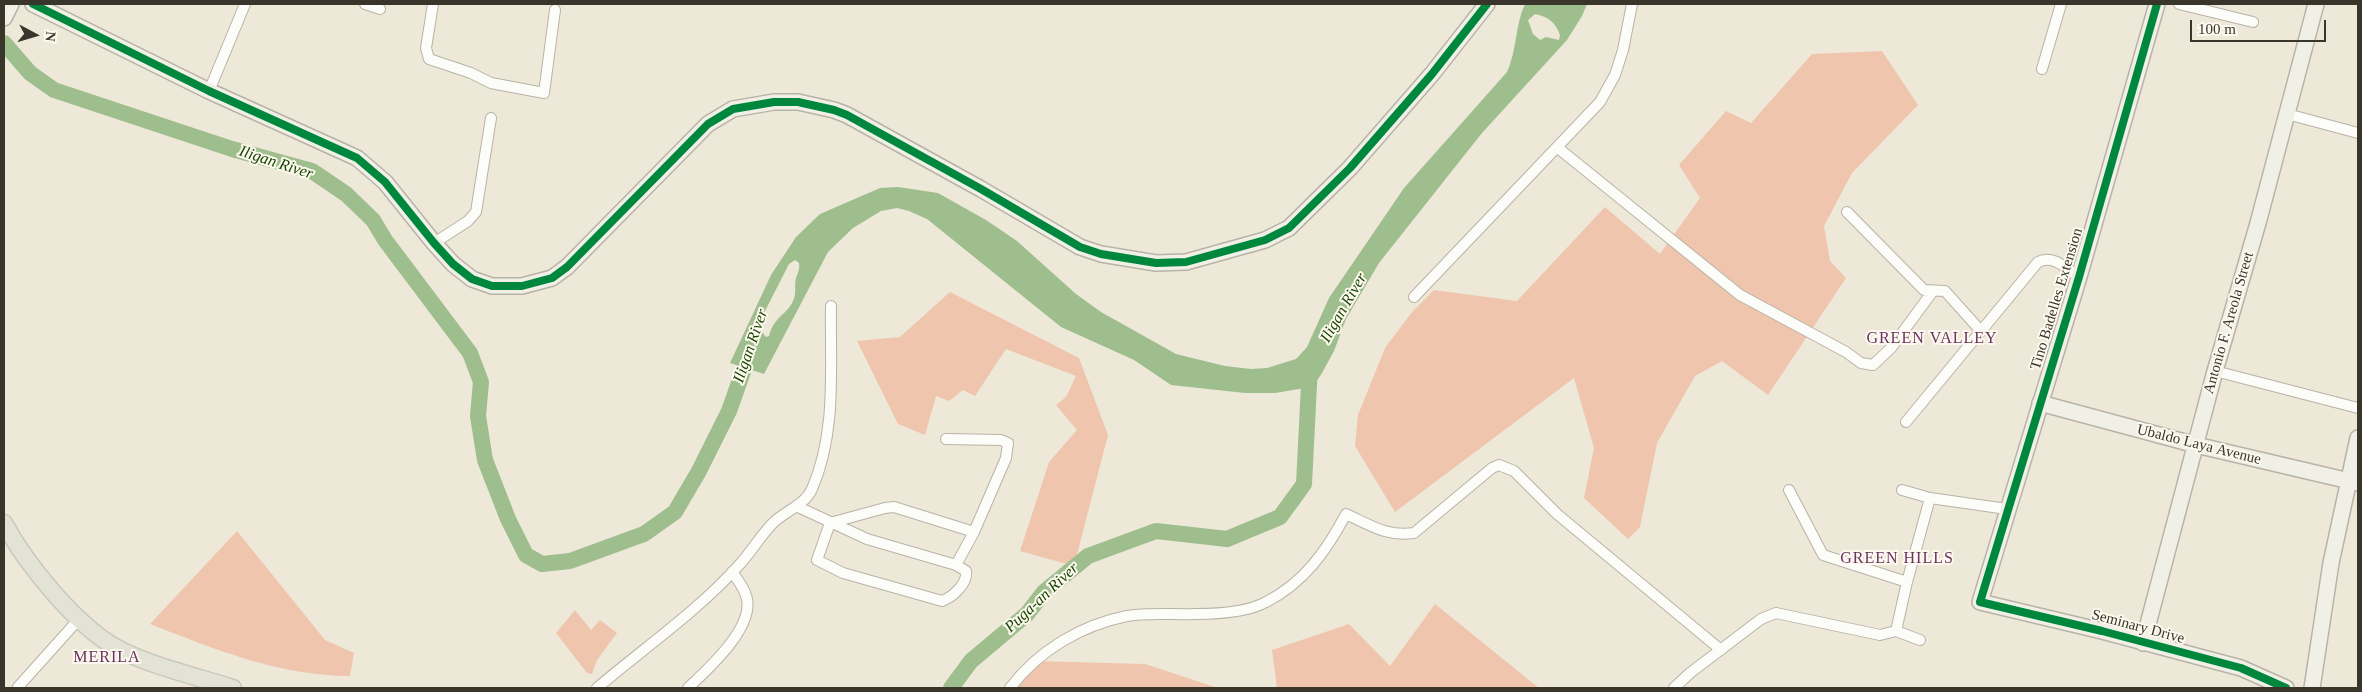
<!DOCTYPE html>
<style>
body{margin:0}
#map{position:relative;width:2362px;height:692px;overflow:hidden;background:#eee8d8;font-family:Georgia,serif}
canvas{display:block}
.frame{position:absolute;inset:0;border:5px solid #39352b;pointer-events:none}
.north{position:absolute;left:10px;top:10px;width:50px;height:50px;-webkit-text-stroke:4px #fdf9ee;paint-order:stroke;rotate:96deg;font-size:14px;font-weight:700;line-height:20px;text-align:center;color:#39352b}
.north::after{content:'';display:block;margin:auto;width:18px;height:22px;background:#39352b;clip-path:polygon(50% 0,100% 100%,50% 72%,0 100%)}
.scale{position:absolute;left:2190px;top:20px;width:136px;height:22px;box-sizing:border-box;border:2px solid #39352b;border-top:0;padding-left:6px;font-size:15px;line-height:18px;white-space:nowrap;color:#39352b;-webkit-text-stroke:4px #fdf9ee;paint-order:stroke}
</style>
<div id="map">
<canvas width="2362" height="692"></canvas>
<div class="frame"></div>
<div class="north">N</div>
<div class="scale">100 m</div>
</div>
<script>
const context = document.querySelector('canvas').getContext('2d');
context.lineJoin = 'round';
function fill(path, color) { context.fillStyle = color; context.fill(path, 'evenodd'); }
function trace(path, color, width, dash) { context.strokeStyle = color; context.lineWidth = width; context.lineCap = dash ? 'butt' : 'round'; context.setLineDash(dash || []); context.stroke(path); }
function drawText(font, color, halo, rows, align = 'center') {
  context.font = font + ' Georgia,serif'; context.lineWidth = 4; context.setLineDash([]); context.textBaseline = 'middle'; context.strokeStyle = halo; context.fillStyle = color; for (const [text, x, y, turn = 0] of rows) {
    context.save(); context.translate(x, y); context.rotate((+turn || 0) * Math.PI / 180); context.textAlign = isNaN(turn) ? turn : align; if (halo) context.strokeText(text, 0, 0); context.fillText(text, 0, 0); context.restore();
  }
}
fill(new Path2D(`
 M 1882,51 L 1918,105 L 1852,173 L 1824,226 L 1830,261 L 1846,278 L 1768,395 L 1722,361 L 1695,376 L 1657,443 L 1640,527 L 1628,539 L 1584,498 L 1594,448 L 1574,378 L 1395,512 L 1355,446 L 1358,415 L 1385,348 L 1412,312 L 1434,290 L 1517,301 L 1605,207 L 1660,254 L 1700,198 L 1679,165 L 1726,111 L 1751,123 L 1812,54 Z
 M 950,292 L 1079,358 L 1108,435 L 1074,566 L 1020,551 L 1049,462 L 1077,430 L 1056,405 L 1066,397 L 1076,376 L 1006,349 L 975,396 L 963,390 L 949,401 L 936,396 L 925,435 L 898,424 L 857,341 L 900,337 Z
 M 237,531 L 325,640 L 354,653 L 350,676 C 280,676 214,649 150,624 Z
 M 1435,604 L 1539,688 L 1277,688 L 1272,650 L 1349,624 L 1390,666 Z
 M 575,610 L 591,630 L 600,620 L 617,633 L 597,660 L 592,674 L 587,673 L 556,633 Z
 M 1033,661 L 1145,664 L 1218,688 L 1009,688 Z`), '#efc5ae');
fill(new Path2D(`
 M 1525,4 L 1587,4 L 1582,16 L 1567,40 L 1482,133 L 1379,263 L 1346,319 L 1334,351 L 1322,373 L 1316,382 L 1305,388 L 1275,393 L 1245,393 L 1171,385 L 1134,360 L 1061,327 L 927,219 L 909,211 L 897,208 L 881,211 L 853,228 L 828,252 L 764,374 L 730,363 L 771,275 L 796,237 L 820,214 L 880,188 L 898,187 L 938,193 L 986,220 L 1017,241 L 1076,294 L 1101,312 L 1176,354 L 1225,366 L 1251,369 L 1267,368 L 1296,359 L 1307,347 L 1329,298 L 1404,188 L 1507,72 C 1517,50 1515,25 1525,4 ZM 1535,14 C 1549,17 1555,22 1560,35 L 1559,40 L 1546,37 L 1540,40 L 1533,34 L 1528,20 ZM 795,260 L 799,263 C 800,269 798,272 796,278 C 794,286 797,293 793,301 C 786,316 775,315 769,336 L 766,337 L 762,332 L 765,311 L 789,264 Z`), '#9fbe8e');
trace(new Path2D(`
 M 4,43 L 30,73 L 54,90 L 232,149 L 312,171 L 346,194 L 373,220 L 385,240 L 470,353 L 481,382 L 478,416 L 485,460 L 508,519 L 526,555 L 542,564 L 570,561 L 644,534 L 675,512 L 699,471 L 729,411 L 751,349
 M 951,688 L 971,661 L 1027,614 L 1044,592 L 1088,556 L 1156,531 L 1227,539 L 1280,517 L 1304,484 L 1310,365`), '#9fbe8e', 16);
const street = new Path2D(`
 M 365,4 L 380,9
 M 433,4 L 426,48 L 429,59 L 471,73 L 491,83 L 544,93 L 555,10
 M 2179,4 L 2253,22
 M 2042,69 L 2061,4
 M 209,91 L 245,4
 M 2287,114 L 2358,133
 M 1558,148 L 1740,295 L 1846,352 L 1861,363 L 1873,365 L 1891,348 L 1933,291
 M 1847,212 L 1924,290 L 1945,291 L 1980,330
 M 434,243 L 468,221 L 476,212 L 491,118
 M 1414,297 L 1600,102 L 1615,75 L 1623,50 L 1632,4
 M 2215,371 L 2358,408
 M 1906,422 L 2038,262 C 2053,254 2067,269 2079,277
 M 1789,490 L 1823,555 L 1907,582
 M 1902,490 L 1930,498 L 2007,509
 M 796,506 L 867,539 L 956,565 L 974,532 L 1006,458 L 1008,443 L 1001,440 L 946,439
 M 956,565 L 966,571 C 968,583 953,597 942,601 L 843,573 L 817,560 L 830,523 L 885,508 L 894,507 L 974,532
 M 1896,631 L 1907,582 L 1930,498
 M 18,687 L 79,619
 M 597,688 C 645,647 698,611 740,564 C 752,551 760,536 773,523 C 785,511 805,505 812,489 C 837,432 830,367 831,306
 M 688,688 C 708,669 753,629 747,599 C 745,589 738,580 732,572
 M 1010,688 C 1038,651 1081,625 1127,616 C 1149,612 1174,615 1195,614 C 1216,614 1248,612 1266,602 C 1304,583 1327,550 1346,514 C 1370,525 1387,537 1414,533 L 1492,468 L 1499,465 L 1514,471 L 1557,514 L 1721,650
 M 1674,688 L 1690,673 L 1761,619 L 1776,613 L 1880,635 L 1896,631 L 1920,640`);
const secondary = new Path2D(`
 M 33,4 L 209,91 L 357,158 L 385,182 L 434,243 L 453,264 L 472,279 L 492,286 L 522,286 L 552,278 L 567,267 L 708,124 L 733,109 L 774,102 L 798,102 L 834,110 L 847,115 L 981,189 L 1080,247 L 1101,254 L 1156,263 L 1186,262 L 1265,240 L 1289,228 L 1350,168 L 1432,74 L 1487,4
 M 2157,4 L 2079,277 L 1980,602 L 2102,631 L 2241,668 L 2286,688
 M 4,18 L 11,4
 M 2040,403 L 2196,445 L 2358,483
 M 2143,643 L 2215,371 L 2258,223 L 2316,4
 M 2312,688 L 2331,563 L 2358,438`);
const primary = new Path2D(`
 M 4,523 C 26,564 75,624 115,647 C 149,666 196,676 233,688`);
trace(street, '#b8b3a7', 12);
trace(secondary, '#b8b3a7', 18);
trace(primary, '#c9c7be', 19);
trace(street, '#fcfcf9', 10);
trace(secondary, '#f0f0e7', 15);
trace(primary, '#e3e3d5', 16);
trace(new Path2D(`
 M 33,4 L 209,91 L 357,158 L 385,182 L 434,243 L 453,264 L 472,279 L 492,286 L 522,286 L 552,278 L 567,267 L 708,124 L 733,109 L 774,102 L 798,102 L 834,110 L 847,115 L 981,189 L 1080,247 L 1101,254 L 1156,263 L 1186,262 L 1265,240 L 1289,228 L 1350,168 L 1432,74 L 1487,4
 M 2157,4 L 2079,277 L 1980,602 L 2102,631 L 2241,668 L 2286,688`), '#00873e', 8);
drawText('15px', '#39352b', '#fdf9ee', [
 ["Tino Badelles Extension",2057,299,-73],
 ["Antonio F. Areola Street",2229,323,-74],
 ["Ubaldo Laya Avenue",2199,445,14],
 ["Seminary Drive",2138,627,15]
]);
drawText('italic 16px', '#174503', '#fdf9ee', [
 ["Iligan River",276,163,18],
 ["Iligan River",1344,308,-60],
 ["Iligan River",751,346,-71],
 ["Puga-an River",1042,598,-43]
]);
context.letterSpacing = '1px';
drawText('16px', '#683261', '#fdf9ee', [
 ["GREEN VALLEY",1932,339],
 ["GREEN HILLS",1897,559],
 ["MERILA",107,658]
]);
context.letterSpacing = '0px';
</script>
